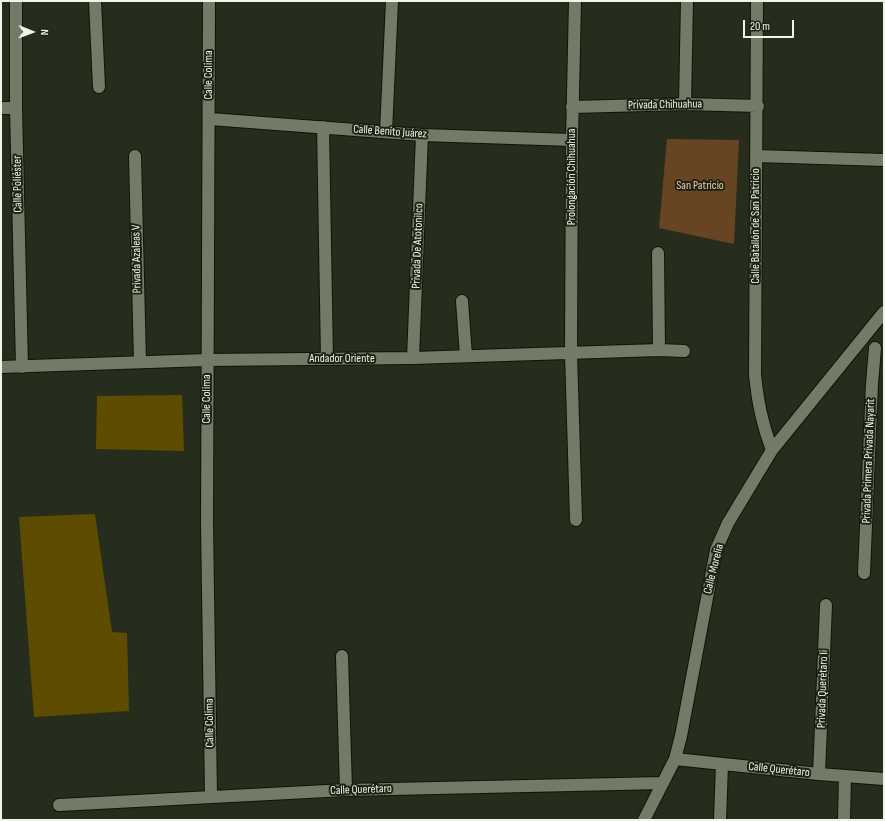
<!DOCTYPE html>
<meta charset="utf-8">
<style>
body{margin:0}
#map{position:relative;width:885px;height:821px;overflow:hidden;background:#262d1c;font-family:"Sofia Sans Condensed",sans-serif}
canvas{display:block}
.frame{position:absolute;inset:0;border:2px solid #f0f5ea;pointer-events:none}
.north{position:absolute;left:12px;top:12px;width:40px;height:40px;-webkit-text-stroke:3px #1d2313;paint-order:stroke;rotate:91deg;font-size:11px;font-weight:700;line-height:16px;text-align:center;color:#f0f5ea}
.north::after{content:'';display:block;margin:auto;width:14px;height:18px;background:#f0f5ea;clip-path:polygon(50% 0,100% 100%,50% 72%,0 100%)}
.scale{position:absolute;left:743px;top:20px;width:51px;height:18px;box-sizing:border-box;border:2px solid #f0f5ea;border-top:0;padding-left:5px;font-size:12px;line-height:14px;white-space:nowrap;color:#f0f5ea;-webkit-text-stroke:3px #1d2313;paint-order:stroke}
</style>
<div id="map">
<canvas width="885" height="821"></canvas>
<div class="frame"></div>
<div class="north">N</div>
<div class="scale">20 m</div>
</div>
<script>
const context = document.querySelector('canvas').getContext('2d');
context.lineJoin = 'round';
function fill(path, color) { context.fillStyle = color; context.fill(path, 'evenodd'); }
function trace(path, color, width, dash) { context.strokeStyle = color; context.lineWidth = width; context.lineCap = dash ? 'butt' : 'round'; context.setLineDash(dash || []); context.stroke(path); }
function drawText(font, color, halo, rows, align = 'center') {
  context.font = font + ' "Sofia Sans Condensed",sans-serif'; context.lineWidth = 4; context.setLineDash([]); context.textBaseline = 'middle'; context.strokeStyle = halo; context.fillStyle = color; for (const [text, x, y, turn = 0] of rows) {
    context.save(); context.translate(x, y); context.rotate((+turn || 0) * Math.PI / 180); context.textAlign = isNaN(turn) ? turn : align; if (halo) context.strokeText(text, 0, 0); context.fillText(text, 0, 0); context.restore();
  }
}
fill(new Path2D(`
 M 667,139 L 739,140 L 734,244 L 659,228 Z`), '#674422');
fill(new Path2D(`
 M 182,395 L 184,451 L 96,449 L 97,396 Z
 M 95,514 L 112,632 L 127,633 L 129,711 L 34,717 L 19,517 Z`), '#5e4d00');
const minor = new Path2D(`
 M 16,1 L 16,108 L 22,367
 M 95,1 L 99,87
 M 209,1 L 207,523 L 211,796
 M 575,1 L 572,140 L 571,353 L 576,520
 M 757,1 L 755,375 C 758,403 762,423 772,450
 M 685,104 L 687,1
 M 572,107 L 685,104 L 758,106
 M 1,108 L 16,108
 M 210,119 L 422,135 L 572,140
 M 323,127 L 327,359
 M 386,132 L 392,1
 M 135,156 L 140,362
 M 756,156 L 884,160
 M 658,253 L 659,350
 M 462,301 L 466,356
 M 413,358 L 422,135
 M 1,367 L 207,360 L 413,358 L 659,350 L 684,351
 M 864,573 L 872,384 L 875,348
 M 342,656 L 346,790
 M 675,759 L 819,774 L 884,779
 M 819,774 L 826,605
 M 59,805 L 346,790 L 663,783
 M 644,820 L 675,759 L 681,736 L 716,550 L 728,523 L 772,450 L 884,312
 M 720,820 L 722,764
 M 844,820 L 845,776`);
trace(minor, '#0f1506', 14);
trace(minor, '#737b67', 12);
drawText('12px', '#f0f5ea', '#1d2313', [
 ["Calle Colima",209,75,-90],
 ["Privada Chihuahua",665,105,-1],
 ["Calle Benito Juárez",390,132,4],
 ["Prolongación Chihuahua",572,177,-90],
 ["Calle Poliéster",18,184,-91],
 ["Calle Batallón de San Patricio",756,226,-90],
 ["Privada De Atotonilco",418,246,-88],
 ["Privada Azaleas V",137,259,-91],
 ["Andador Oriente",342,359],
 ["Calle Colima",207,399,-90],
 ["Privada Primera Privada Nayarit",869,461,-88],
 ["Calle Morelia",714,569,-76],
 ["Privada Querétaro Ii",823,689,-88],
 ["Calle Colima",210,723,-91],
 ["Calle Querétaro",779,770,6],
 ["Calle Querétaro",361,790,-2]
]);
drawText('12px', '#f7cca5', '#1d2313', [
 ["San Patricio",700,186]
]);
</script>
